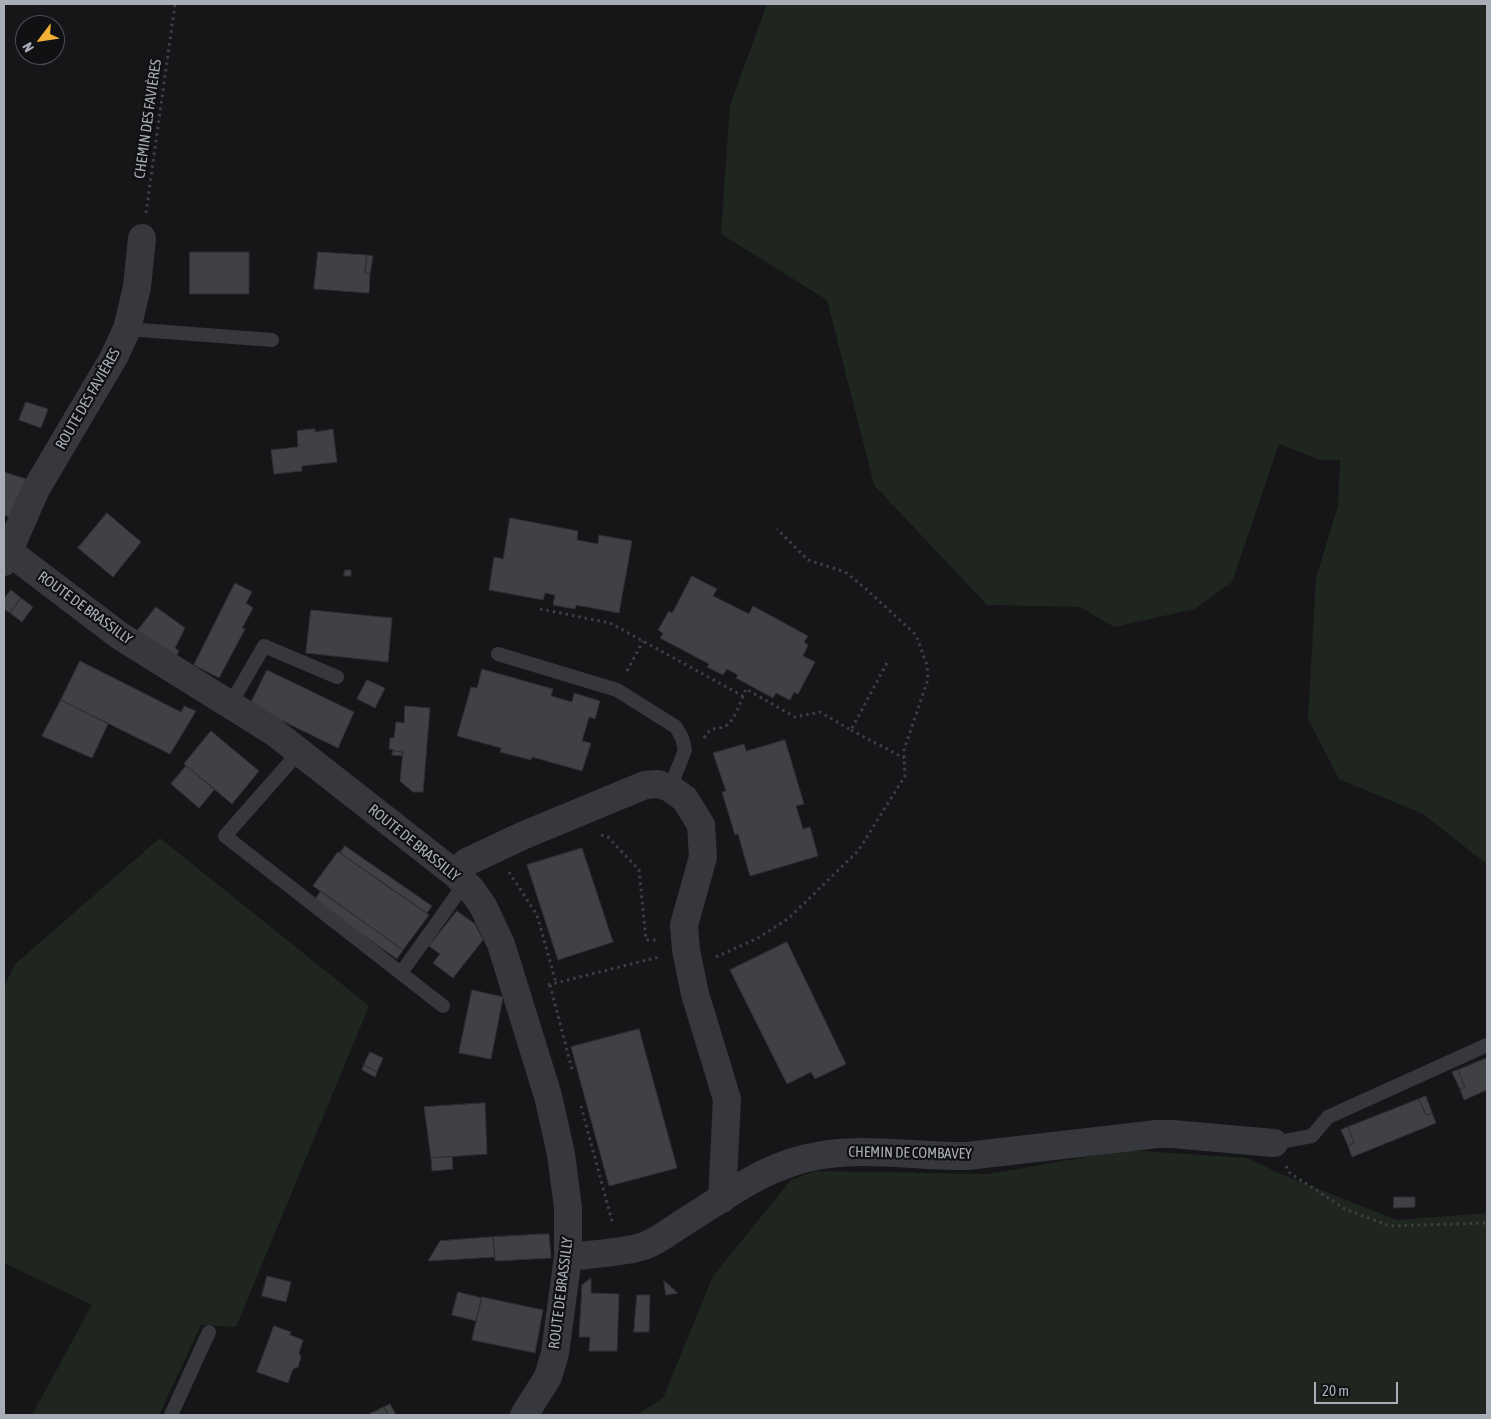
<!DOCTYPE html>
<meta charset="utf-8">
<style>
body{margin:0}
#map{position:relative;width:1491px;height:1419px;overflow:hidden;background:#161618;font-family:"Asap Condensed",sans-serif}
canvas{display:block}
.frame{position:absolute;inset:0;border:5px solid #a8adb8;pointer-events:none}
.north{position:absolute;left:15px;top:15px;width:50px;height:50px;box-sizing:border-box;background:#111113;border:1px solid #4d4f55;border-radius:50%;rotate:239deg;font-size:14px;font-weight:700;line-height:20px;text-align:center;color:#a8adb8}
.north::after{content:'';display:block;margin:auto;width:18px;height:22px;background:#f2b134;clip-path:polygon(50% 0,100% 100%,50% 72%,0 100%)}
.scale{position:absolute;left:1314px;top:1382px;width:84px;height:22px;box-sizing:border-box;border:2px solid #a8adb8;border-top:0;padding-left:6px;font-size:15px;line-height:18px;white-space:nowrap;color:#a8adb8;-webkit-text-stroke:4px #111113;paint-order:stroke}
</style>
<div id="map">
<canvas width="1491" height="1419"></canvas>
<div class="frame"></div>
<div class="north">N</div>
<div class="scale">20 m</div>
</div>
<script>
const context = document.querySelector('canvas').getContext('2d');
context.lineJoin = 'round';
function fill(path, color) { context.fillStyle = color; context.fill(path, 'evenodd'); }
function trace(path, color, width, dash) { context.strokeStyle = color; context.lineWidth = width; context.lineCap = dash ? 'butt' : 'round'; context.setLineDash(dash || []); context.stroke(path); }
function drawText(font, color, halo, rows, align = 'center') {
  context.font = font + ' "Asap Condensed",sans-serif'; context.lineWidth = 4.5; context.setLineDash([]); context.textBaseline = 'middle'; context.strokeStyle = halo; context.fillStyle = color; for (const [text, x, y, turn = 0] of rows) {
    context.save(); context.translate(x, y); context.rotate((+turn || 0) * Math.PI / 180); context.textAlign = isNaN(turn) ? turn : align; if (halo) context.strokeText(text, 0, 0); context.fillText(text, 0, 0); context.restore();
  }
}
fill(new Path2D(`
 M 767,4 L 1487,4 L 1487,864 L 1423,814 L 1339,779 L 1308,719 L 1316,578 L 1338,506 L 1340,460 L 1320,460 L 1279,444 L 1232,582 L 1195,609 L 1114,627 L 1080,607 L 987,605 L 874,485 L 827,300 L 721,234 L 730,105 Z
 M 160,838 L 369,1006 L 236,1327 L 201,1325 L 159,1415 L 32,1415 L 92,1305 L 4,1263 L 4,987 L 15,964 Z
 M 1127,1150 L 1247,1158 L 1281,1174 L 1397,1220 L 1487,1213 L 1487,1415 L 636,1415 L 663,1398 L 713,1276 L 791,1180 L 816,1171 L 988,1174 Z`), '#1e261f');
const building = new Path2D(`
 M 190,252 L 249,252 L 249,294 L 190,294 Z
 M 318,252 L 367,255 L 365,273 L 370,274 L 369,293 L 314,289 Z
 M 367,255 L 373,256 L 370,274 L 365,273 Z
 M 26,402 L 48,409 L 41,428 L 19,420 Z
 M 315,429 L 315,432 L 333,429 L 337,462 L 302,466 L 302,471 L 274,474 L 271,450 L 298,447 L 297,431 Z
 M 4,472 L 26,479 L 13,518 L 4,515 Z
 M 107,513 L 141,542 L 113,577 L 78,548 Z
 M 510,518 L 578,531 L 577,540 L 598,544 L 599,535 L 632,541 L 619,613 L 576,605 L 575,609 L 553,605 L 555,595 L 545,593 L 543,600 L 489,590 L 494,557 L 503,559 Z
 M 345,570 L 351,570 L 351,576 L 344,576 Z
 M 692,576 L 717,589 L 713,596 L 749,614 L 753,606 L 808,636 L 804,642 L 808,645 L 803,656 L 815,662 L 798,694 L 794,692 L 790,700 L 776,693 L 773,698 L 736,678 L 738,675 L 727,669 L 723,675 L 707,667 L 709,664 L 660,638 L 663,633 L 658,630 L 669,611 L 672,613 Z
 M 235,583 L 252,592 L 246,603 L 253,608 L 242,628 L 245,629 L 219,678 L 194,665 Z
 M 11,590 L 21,598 L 10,613 L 4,609 L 4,599 Z
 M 21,598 L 33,607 L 22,622 L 10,613 Z
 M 156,607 L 185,628 L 175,648 L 179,651 L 174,660 L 134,635 Z
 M 311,610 L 392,618 L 388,662 L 306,653 Z
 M 80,661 L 181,712 L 184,706 L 196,711 L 170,754 L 61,700 Z
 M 482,669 L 553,689 L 551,696 L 572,702 L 574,693 L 600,701 L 595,719 L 589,717 L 582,741 L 591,743 L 582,771 L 532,757 L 531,760 L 500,752 L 501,748 L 457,736 L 471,687 L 477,688 Z
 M 267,670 L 354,712 L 338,748 L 250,705 Z
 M 367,680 L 385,688 L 375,708 L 357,699 Z
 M 61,700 L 108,724 L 92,758 L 42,736 Z
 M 405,706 L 430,708 L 423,792 L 413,792 L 400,781 L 403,752 L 393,751 L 393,749 L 389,749 L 390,738 L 394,738 L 396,722 L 404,723 Z
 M 211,731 L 259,771 L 232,804 L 184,764 Z
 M 785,740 L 804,804 L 796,806 L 803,829 L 810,827 L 818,856 L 750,876 L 738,834 L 735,835 L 722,792 L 726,791 L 713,753 L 744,744 L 746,751 Z
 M 393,751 L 403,752 L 402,756 L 392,755 Z
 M 186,766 L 215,789 L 199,808 L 171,784 Z
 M 345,846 L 432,906 L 427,913 L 340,853 Z
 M 582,848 L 613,942 L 558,960 L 527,865 Z
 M 338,852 L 429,915 L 403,950 L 313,886 Z
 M 321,891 L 403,950 L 397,959 L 314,901 Z
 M 457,911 L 475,924 L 483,940 L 453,978 L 433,963 L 440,954 L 429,946 Z
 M 787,942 L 846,1064 L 815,1079 L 811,1072 L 787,1084 L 730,970 Z
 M 472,990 L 503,997 L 491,1059 L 459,1053 Z
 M 639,1029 L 677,1168 L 609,1186 L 571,1047 Z
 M 370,1052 L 383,1058 L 377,1072 L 364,1065 Z
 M 1487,1058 L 1487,1090 L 1464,1100 L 1460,1089 L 1465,1087 L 1458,1070 Z
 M 364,1065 L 377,1072 L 375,1077 L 362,1070 Z
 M 1458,1070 L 1465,1087 L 1460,1089 L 1452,1072 Z
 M 1426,1096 L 1432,1113 L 1426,1115 L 1419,1099 Z
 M 1419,1099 L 1426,1115 L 1432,1113 L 1436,1123 L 1352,1157 L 1348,1146 L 1354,1143 L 1348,1127 Z
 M 485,1103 L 487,1154 L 431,1158 L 424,1107 Z
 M 1348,1127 L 1354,1143 L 1348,1146 L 1341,1130 Z
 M 452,1157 L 453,1169 L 432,1171 L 431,1158 Z
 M 1394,1197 L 1415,1197 L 1415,1207 L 1394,1208 Z
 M 549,1234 L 551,1258 L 495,1261 L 493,1237 Z
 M 493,1237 L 495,1257 L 428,1261 L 440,1241 Z
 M 267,1276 L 291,1282 L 286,1302 L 262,1296 Z
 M 591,1278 L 591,1293 L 619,1294 L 617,1351 L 589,1351 L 590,1337 L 579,1337 L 582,1285 Z
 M 664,1281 L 678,1293 L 666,1295 Z
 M 458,1292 L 482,1298 L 476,1321 L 452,1315 Z
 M 637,1295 L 650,1295 L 649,1332 L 634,1332 Z
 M 482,1297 L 543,1310 L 535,1353 L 472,1340 Z
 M 274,1326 L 291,1332 L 290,1335 L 303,1340 L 299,1353 L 301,1357 L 298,1367 L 293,1369 L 288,1383 L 257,1372 Z
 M 390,1404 L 396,1415 L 388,1415 L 384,1407 Z
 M 384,1407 L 388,1415 L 368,1415 Z`);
fill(building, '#404145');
trace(building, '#303034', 1);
trace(new Path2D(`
 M 146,213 L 175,4
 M 540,609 L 610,623 L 743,696
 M 627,671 L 643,641
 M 851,730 L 904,758
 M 704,738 C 712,724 718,731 727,725 C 736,718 741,700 746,689 L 795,717 L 820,712 L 851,730 L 888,661
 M 601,835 L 608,837 L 639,870 L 646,940 L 657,940
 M 509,872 L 537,915 L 556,983
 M 716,957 L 758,938 L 789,918 L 858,851 L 905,776 L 904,750 L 928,679 L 927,665 L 916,635 L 865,588 L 845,572 L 808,560 L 777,529
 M 548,985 L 659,957
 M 550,985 L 573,1073
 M 581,1106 L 613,1225
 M 1286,1166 L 1290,1173 L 1345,1209 L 1390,1226 L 1487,1223`), '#3d3f44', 3, [2.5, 4]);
trace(new Path2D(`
 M 127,329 L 272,340
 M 498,654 L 617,690 L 676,727 L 682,738 L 685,750 L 670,788
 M 230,705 L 264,646 L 337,677
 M 299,752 L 225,836 L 443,1006
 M 401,973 L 465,883
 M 1274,1143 L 1312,1136 L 1328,1117 L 1487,1045
 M 171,1415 L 209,1332`), '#37383d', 14);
trace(new Path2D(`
 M 4,548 L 120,636 L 274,732 L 454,873 L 471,889 L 483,906 L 501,944 L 548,1096 L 561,1154 L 568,1208 L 568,1257 L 555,1353 L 548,1377 L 524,1415
 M 4,562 L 36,489 L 114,357 L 127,329 L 137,287 L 142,238
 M 454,873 L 467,862 L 522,836 L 645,785 L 658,784 L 670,788 L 685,799 L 701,825 L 703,857 L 684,925 L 686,950 L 695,994 L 727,1099 L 722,1199
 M 568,1257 C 591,1254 623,1253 644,1246 C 658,1241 673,1229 686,1221 C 720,1200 754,1174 793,1162 C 849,1143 909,1157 967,1156 L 1157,1134 L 1172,1134 L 1274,1143`), '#37383d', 28);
drawText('15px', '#a8adb8', '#111113', [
 ["CHEMIN DES FAVIÈRES",148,119,-82],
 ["ROUTE DES FAVIÈRES",88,399,-60],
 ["ROUTE DE BRASSILLY",85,608,36],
 ["ROUTE DE BRASSILLY",414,843,39],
 ["CHEMIN DE COMBAVEY",910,1153,1],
 ["ROUTE DE BRASSILLY",561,1293,-83]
]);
</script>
